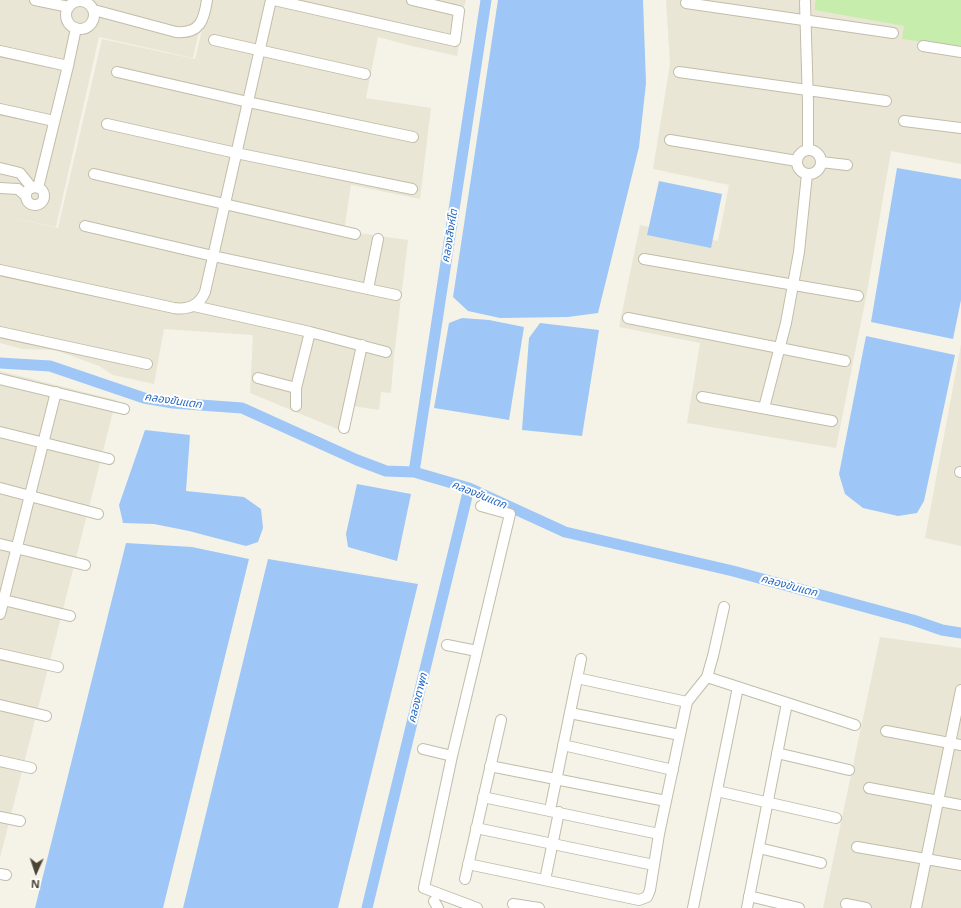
<!DOCTYPE html>
<meta charset="utf-8">
<style>
body{margin:0}
#map{position:relative;width:961px;height:908px;overflow:hidden;background:#f5f3e7;font-family:"Noto Sans",sans-serif}
canvas{display:block}
.north{position:absolute;left:16px;top:852px;width:40px;height:40px;-webkit-text-stroke:3px #fff;paint-order:stroke;rotate:183deg;font-size:11px;font-weight:700;line-height:16px;text-align:center;color:#494435}
.north::after{content:'';display:block;margin:auto;width:14px;height:18px;background:#494435;clip-path:polygon(50% 0,100% 100%,50% 72%,0 100%)}
</style>
<div id="map">
<canvas width="961" height="908"></canvas>
<div class="north">N</div>
</div>
<script>
const context = document.querySelector('canvas').getContext('2d');
context.lineJoin = 'round';
function fill(path, color) { context.fillStyle = color; context.fill(path, 'evenodd'); }
function trace(path, color, width, dash) { context.strokeStyle = color; context.lineWidth = width; context.lineCap = dash ? 'butt' : 'round'; context.setLineDash(dash || []); context.stroke(path); }
function drawText(font, color, halo, rows, align = 'center') {
  context.font = font + ' "Noto Sans","Noto Sans Thai",sans-serif'; context.lineWidth = 4; context.setLineDash([]); context.textBaseline = 'middle'; context.strokeStyle = halo; context.fillStyle = color; for (const [text, x, y, turn = 0] of rows) {
    context.save(); context.translate(x, y); context.rotate((+turn || 0) * Math.PI / 180); context.textAlign = isNaN(turn) ? turn : align; if (halo) context.strokeText(text, 0, 0); context.fillText(text, 0, 0); context.restore();
  }
}
fill(new Path2D(`
 M 0,0 L 206,0 L 193,58 L 99,37 L 56,227 L 0,215 Z
 M 209,0 L 426,0 L 465,9 L 457,56 L 412,46 L 378,37 L 366,98 L 431,108 L 420,199 L 351,185 L 344,231 L 408,240 L 394,356 L 391,393 L 381,392 L 379,410 L 353,406 L 349,434 L 250,393 L 253,335 L 164,329 L 154,384 L 113,375 L 99,366 L 55,350 L 22,349 L 0,343 L 0,215 L 58,228 L 102,39 L 195,59 Z
 M 435,0 L 466,0 L 464,7 Z
 M 666,0 L 961,0 L 961,164 L 891,151 L 867,292 L 836,448 L 687,423 L 700,343 L 619,327 L 640,225 L 718,241 L 729,185 L 653,169 L 670,64 Z
 M 961,344 L 961,546 L 925,538 Z
 M 0,371 L 116,400 L 0,858 Z
 M 880,637 L 961,648 L 961,908 L 823,908 Z`), '#eae6d5');
fill(new Path2D(`
 M 816,0 L 961,0 L 961,47 L 902,39 L 904,26 L 815,10 L 815,4 Z`), '#c6edac');
fill(new Path2D(`
 M 498,0 L 643,0 L 646,83 L 639,147 L 598,313 L 568,317 L 500,318 L 468,311 L 453,297 Z
 M 897,168 L 961,179 L 961,300 L 953,339 L 871,322 Z
 M 659,181 L 722,194 L 711,248 L 647,235 Z
 M 462,318 L 489,320 L 524,327 L 509,420 L 434,408 L 449,323 Z
 M 540,323 L 599,330 L 582,436 L 522,430 L 529,338 Z
 M 866,336 L 955,355 L 924,501 L 917,513 L 898,516 L 863,508 L 845,494 L 839,474 Z
 M 145,430 L 190,435 L 186,491 L 244,497 L 261,509 L 263,528 L 258,542 L 246,546 L 189,531 L 154,524 L 123,523 L 119,505 Z
 M 357,484 L 411,494 L 397,561 L 348,547 L 346,534 Z
 M 126,543 L 192,547 L 249,559 L 163,908 L 35,908 Z
 M 268,559 L 418,584 L 338,908 L 183,908 Z`), '#9ec6f7');
trace(new Path2D(`
 M 0,363 L 50,366 L 144,398 L 173,403 L 242,408 L 357,460 L 386,471 L 414,472 L 469,488 L 565,532 L 733,571 L 913,620 L 942,630 L 961,633
 M 414,472 L 486,0
 M 367,908 L 469,488`), '#9ec6f7', 11);
const minor = new Path2D(`
 M 35,0 L 69,7
 M 274,0 L 455,41 L 459,11 L 412,0
 M66 15a14 14 0 1 1 28 0a14 14 0 1 1-28 0Z
 M 805,2 L 808,103 L 808,150
 M 686,3 L 893,33
 M 94,10 L 176,32 C 200,34 204,20 207,0
 M 214,40 L 365,74
 M 923,46 L 961,52
 M 0,51 L 68,66
 M 117,72 L 248,102 L 413,137
 M 679,72 L 886,101
 M 0,109 L 54,121
 M 904,121 L 961,128
 M 107,124 L 236,153 L 412,189
 M 670,140 L 797,161
 M797 162a12 12 0 1 1 24 0a12 12 0 1 1-24 0Z
 M 821,162 L 847,165
 M 0,168 L 20,173 L 32,188
 M 94,174 L 355,234
 M26 196a9 9 0 1 1 18 0a9 9 0 1 1-18 0Z
 M 0,188 L 18,189 L 26,196
 M 38,188 L 68,66 L 76,28
 M 85,226 L 213,256 L 396,295
 M 644,259 L 858,296
 M 0,270 L 174,308 C 188,310 199,306 205,292 L 271,0
 M 368,289 L 378,239
 M 194,306 L 310,332 L 386,352
 M 628,318 L 845,361
 M 0,332 L 147,364
 M 258,378 L 296,388
 M 0,379 L 124,409
 M 702,397 L 832,421
 M 296,406 L 296,388 L 310,332
 M 764,408 L 786,323 L 799,252 L 807,174
 M 344,428 L 362,345
 M 0,432 L 109,459
 M 960,472 L 961,472
 M 0,488 L 98,514
 M 0,544 L 85,565
 M 0,599 L 70,616
 M 0,614 L 56,392
 M 447,645 L 477,651
 M 0,654 L 58,667
 M 707,677 L 855,725
 M 577,678 L 687,702
 M 0,705 L 46,716
 M 570,713 L 680,735
 M 886,731 L 961,745
 M 563,745 L 673,770
 M 423,749 L 452,756
 M 777,753 L 849,770
 M 0,761 L 31,768
 M 490,766 L 666,801
 M 869,788 L 961,805
 M 717,791 L 836,818
 M 483,797 L 659,834
 M 550,810 L 581,659
 M 0,817 L 20,821
 M 476,828 L 654,865
 M 857,847 L 961,865
 M 759,848 L 821,863
 M 468,864 L 639,900 L 647,897 L 650,890 L 659,834 L 687,702 L 707,677 L 713,656 L 724,607
 M 0,874 L 6,875
 M 465,879 L 501,720
 M 545,880 L 559,812
 M 749,896 L 799,908
 M 434,901 L 438,908
 M 513,904 L 539,908
 M 846,904 L 866,908
 M 477,908 L 424,888 L 452,756 L 510,514 L 481,506
 M 693,908 L 738,687
 M 747,908 L 787,703
 M 916,908 L 961,690`);
trace(minor, '#c2bda9', 12);
trace(minor, '#fff', 10);
drawText('italic 11px', '#2367c0', '#fff', [
 ["คลองสิงห์โต",450,236,-81],
 ["คลองขันแตก",173,401,8],
 ["คลองขันแตก",479,495,22],
 ["คลองขันแตก",789,586,15],
 ["คลองตาพุก",418,698,-76]
]);
</script>
